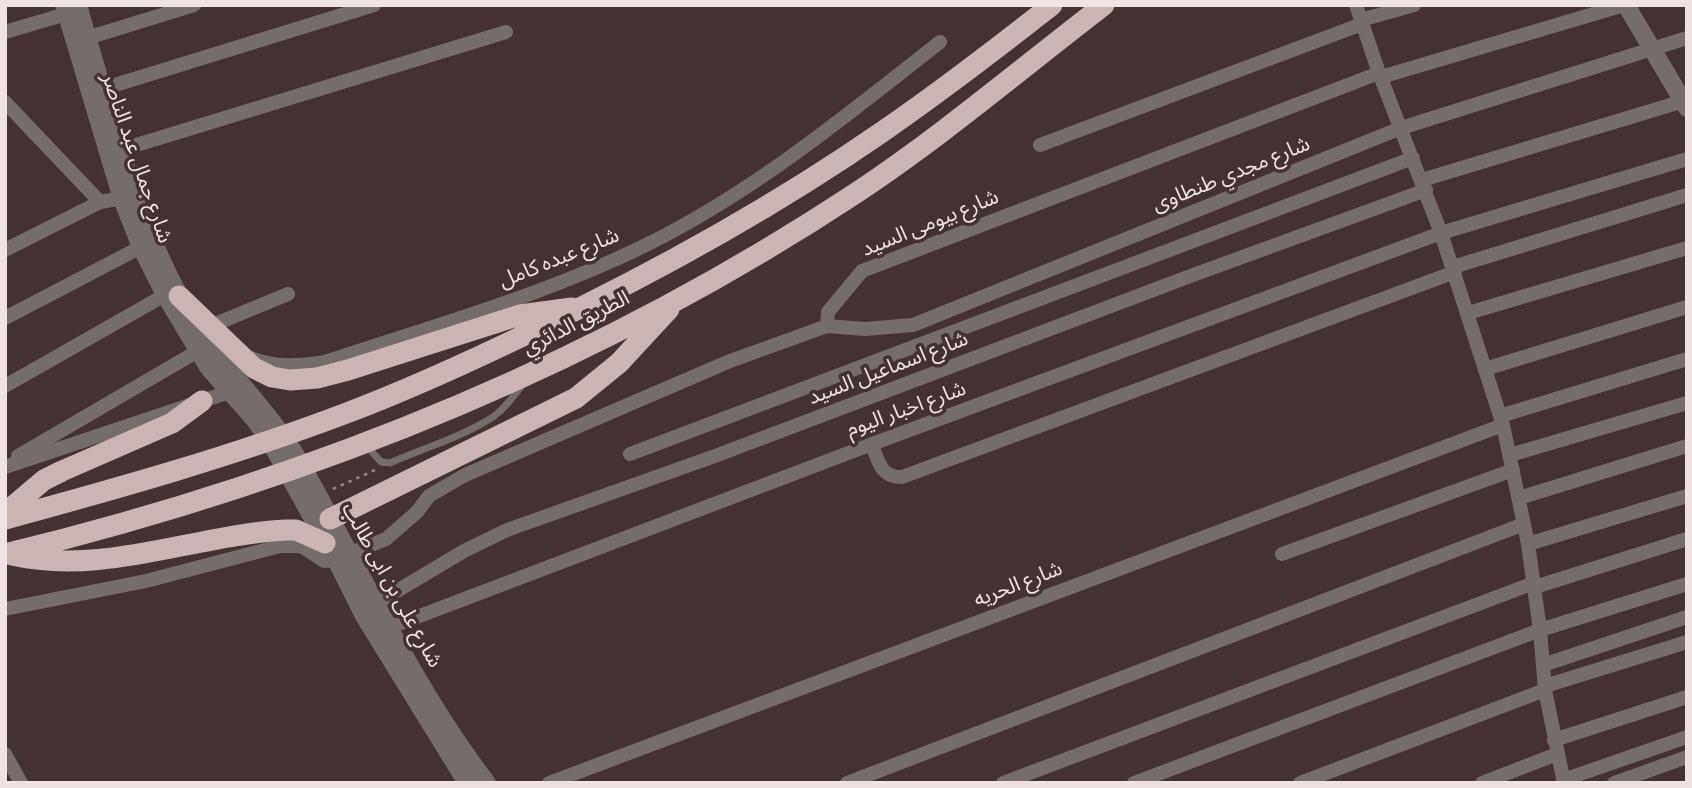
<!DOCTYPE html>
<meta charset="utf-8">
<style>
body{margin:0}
#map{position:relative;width:1692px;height:788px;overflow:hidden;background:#433231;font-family:"Crimson Pro",serif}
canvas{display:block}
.frame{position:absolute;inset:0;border:7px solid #eee2e2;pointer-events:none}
</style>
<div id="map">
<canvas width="1692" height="788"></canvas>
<div class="frame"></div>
</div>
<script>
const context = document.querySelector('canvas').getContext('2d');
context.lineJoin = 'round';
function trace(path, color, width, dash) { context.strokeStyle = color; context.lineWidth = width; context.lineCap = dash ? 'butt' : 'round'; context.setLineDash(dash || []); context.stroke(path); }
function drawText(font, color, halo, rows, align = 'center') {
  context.font = font + ' "Crimson Pro","Noto Sans Arabic",serif'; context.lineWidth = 7; context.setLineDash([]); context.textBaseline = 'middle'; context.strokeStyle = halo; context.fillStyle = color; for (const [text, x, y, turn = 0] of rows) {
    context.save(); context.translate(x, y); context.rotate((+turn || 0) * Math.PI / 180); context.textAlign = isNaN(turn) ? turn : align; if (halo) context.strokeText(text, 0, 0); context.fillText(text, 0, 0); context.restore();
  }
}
trace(new Path2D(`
 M 333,489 L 375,470`), '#958786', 2.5, [3.5, 5]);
trace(new Path2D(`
 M 365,444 L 381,462 L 390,463 C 424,448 462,437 493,417 C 505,408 514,396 523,384`), '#756c6c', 7);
trace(new Path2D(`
 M 1356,5 L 1379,73 L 1441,233 L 1503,425 L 1528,544 L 1540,630 L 1545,690 L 1564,783
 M 1361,20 L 1414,5
 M 5,32 L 66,14
 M 87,38 L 194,5
 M 1381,77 L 1624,5
 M 102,89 L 374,5
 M 5,102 L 100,202 L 129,197
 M 1040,145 L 1362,24
 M 120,150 L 506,32
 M 1422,180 L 1687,100
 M 5,250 L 100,202
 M 1453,267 L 1687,195
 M 1468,313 L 1687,248
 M 5,318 L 141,247
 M 213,325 L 288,294
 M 827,326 L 865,329 L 913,325 L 1401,128 L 1687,38
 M 251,358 C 275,368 299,366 325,362 C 433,326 545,295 648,244 C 755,191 847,115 940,42
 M 1485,369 L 1687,307
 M 5,386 L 165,295
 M 1500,416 L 1687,359
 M 872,444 C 878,461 881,478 902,477 L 1455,272
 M 630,454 L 1413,158
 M 1510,455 L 1687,403
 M 18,456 L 198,351
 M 5,467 L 229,392
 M 1519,498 L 1687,446
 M 1528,544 L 1687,496
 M 348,554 L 386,539 L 417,512 L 429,496 L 465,475 L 730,361 L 827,326 L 828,312 L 862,271 L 1379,73
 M 1282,554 L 1513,470
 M 1535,587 L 1687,539
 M 375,604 L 464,551 L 507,530 L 715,456 L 1193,275 L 1426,190
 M 5,609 L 146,581 L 280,546 L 301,546 L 324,561 L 336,560
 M 388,628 L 872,444 L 1441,233 L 1687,159
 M 1543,665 L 1687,617
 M 1545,686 L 1687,642
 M 1554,740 L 1687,697
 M 5,754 L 21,783
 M 1563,780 L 1687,737
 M 549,783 L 1503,425
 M 847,783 L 1524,524
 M 1003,783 L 1534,583
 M 1134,783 L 1540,630 L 1687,584
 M 1300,783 L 1545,690
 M 1482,783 L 1557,754
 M 1614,783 L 1687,757`), '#756c6c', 14);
trace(new Path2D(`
 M 64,5 L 122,199 L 141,247 L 165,295 L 208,367 L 255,420 L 272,445 L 336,560 L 364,616 L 467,783
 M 78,5 C 86,34 95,63 103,92 C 127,174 151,254 198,327 C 229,374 271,413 300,462 C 361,570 411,684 487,783
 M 1626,5 L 1687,108`), '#756c6c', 18);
trace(new Path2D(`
 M 179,296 L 254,368 L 272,377 L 290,380 L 317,378 L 348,370 L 520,315 L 572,308
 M 5,513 L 44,480 L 62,471 L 172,423 L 202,401
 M 5,519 C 119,488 233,456 344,414 C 408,390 471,361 533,331 C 654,273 771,209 882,132 C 940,92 996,49 1052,5
 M 330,519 L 576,398 L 619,363 L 669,309
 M 5,554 C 306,481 597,364 856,193 C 942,136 1022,68 1104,5
 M 12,555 C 104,576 194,535 286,530 L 296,530 L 325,543`), '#cab5b4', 21);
drawText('21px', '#eee2e2', '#433231', [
 ["شارع جمال عبد الناصر",137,158,71],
 ["شارع مجدي طنطاوى",1231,174,-22],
 ["شارع بيومى السيد",930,223,-22],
 ["شارع عبده كامل",559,258,-22],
 ["الطريق الدائري",576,323,-27],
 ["شارع اسماعيل السيد",888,368,-21],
 ["شارع اخبار اليوم",906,409,-20],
 ["شارع الحريه",1018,584,-21],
 ["شارع على بن ابى طالب",392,585,61]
]);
</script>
